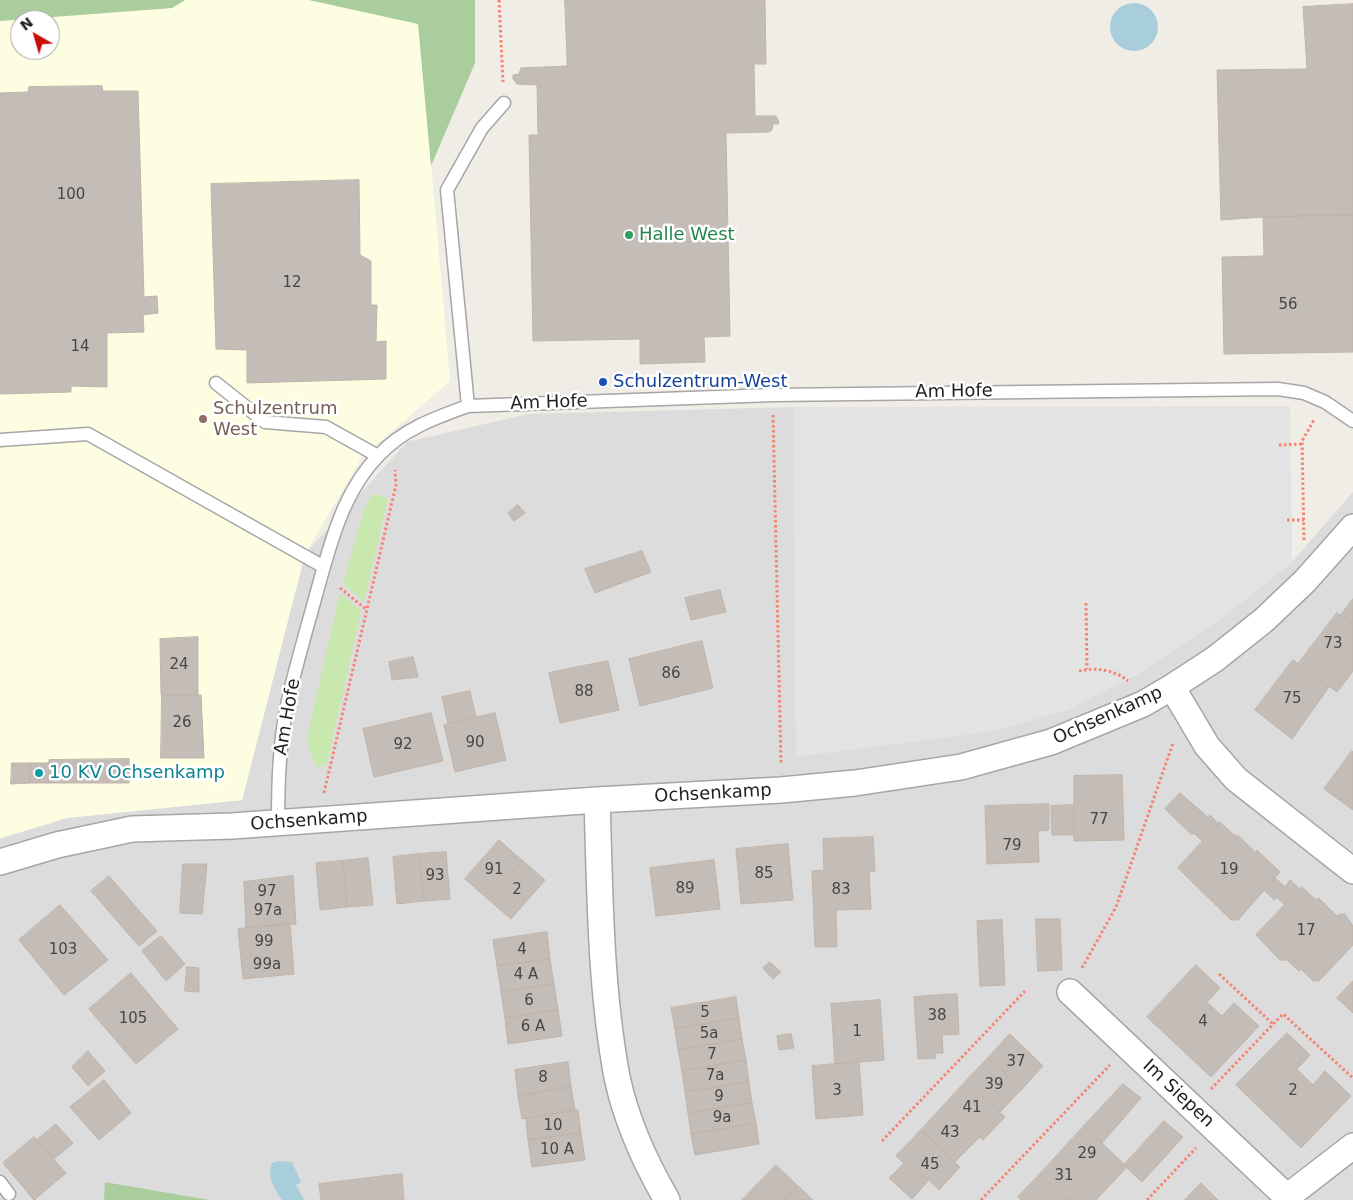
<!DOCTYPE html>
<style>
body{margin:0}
#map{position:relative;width:1353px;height:1200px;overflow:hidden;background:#f0ede6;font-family:"DejaVu Sans",sans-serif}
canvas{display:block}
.north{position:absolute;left:10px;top:10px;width:50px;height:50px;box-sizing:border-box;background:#fff;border:1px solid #a5a5a5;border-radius:50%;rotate:322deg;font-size:14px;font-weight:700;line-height:20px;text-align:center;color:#1f1f1f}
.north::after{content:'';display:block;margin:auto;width:18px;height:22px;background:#c70e08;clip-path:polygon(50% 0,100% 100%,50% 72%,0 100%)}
</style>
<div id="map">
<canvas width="1353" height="1200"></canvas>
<div class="north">N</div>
</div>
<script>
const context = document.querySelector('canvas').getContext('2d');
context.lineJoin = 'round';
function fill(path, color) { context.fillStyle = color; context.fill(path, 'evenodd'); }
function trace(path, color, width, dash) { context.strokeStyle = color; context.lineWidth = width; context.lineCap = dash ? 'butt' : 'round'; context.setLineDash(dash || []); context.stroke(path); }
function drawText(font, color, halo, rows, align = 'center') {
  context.font = font + ' "DejaVu Sans",sans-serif'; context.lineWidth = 5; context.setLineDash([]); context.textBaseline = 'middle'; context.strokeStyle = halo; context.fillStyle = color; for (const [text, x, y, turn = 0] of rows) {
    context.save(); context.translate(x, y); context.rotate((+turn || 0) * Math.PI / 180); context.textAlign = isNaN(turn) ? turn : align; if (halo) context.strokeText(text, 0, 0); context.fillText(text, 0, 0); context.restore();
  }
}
fill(new Path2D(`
 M 794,407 L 796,757 L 1127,679 L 1137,675 L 1215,623 L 1292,562 L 1353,492 L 1353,1200 L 210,1200 L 106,1182 L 104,1200 L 0,1200 L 0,839 L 67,818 L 242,800 L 305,554 L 407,442 L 528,414 Z`), '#dddcdc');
fill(new Path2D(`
 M 185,0 L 309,0 L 419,24 L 450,381 L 362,457 L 305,554 L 242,800 L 67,818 L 0,838 L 0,21 L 172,8 ZM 20,20 L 50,20 L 50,50 L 20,50 Z`), '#fdfee1');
fill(new Path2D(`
 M 373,494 L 388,498 L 364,602 L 343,584 L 363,512 Z
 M 340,593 L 361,611 L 327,764 L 317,768 C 311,756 307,746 308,733 Z`), '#c9e8ae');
fill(new Path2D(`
 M 0,0 L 185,0 L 172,8 L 0,21 Z
 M 309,0 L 475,0 L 475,63 L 431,166 L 418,24 Z
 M 105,1182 L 210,1200 L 104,1200 Z`), '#a9cd9c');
fill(new Path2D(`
 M 1290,406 L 1292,562 L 1215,623 L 1137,675 L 1068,710 L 995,731 L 796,757 L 794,407 Z`), '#e3e3e3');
fill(new Path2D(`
 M1110 27a24 24 0 1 1 48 0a24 24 0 1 1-48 0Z
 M 278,1161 L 292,1162 L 301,1182 L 296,1185 L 304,1200 L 282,1200 C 274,1188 267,1177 272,1163 Z`), '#a8cedc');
const building = new Path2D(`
 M 565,0 L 765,0 L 766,64 L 754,64 L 755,116 L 776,116 L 779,122 L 778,124 L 773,124 L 772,130 L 769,132 L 726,133 L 730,336 L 704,337 L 705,362 L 640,364 L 640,339 L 533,341 L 529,135 L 538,135 L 537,85 L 517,84 L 513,79 L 513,75 L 519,74 L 521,68 L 567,66 Z
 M 1353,4 L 1353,215 L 1263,217 L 1221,220 L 1217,70 L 1307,69 L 1303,7 Z
 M 102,86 L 103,91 L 138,91 L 144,297 L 157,296 L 158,313 L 143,315 L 144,332 L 107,333 L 107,387 L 71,386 L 71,392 L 0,394 L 0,93 L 28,92 L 29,87 Z
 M 359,180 L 360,255 L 371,261 L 371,305 L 377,305 L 376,342 L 386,341 L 386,379 L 247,383 L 247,350 L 216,349 L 211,184 Z
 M 1353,215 L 1353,352 L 1224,354 L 1222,257 L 1264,256 L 1263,217 Z
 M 518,505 L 525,513 L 514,521 L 508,513 Z
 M 642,551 L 651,572 L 595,593 L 585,569 Z
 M 720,590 L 726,612 L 691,620 L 685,598 Z
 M 1353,599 L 1353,624 L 1341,615 Z
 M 1337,613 L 1353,624 L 1353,671 L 1337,692 L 1298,664 Z
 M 198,637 L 198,695 L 161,695 L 160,639 Z
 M 702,641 L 713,688 L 640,706 L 629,659 Z
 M 413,657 L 418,677 L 392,680 L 389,662 Z
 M 1293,660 L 1329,687 L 1292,739 L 1255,710 Z
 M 608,661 L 619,710 L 560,723 L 549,673 Z
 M 470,691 L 476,717 L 448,724 L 442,697 Z
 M 162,695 L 201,695 L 204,758 L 161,758 Z
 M 431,713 L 443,761 L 374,777 L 363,729 Z
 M 495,713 L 506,760 L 455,772 L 444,725 Z
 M 1352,751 L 1353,752 L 1353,810 L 1324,789 Z
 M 129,759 L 129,783 L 48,783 L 49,760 Z
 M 12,763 L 31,763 L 30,783 L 11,784 Z
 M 31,763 L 49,763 L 48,783 L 30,783 Z
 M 1122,775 L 1124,840 L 1074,841 L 1074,776 Z
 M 1180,793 L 1209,818 L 1210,815 L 1219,824 L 1202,841 L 1194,833 L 1192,835 L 1165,809 Z
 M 1049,804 L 1049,830 L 1038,831 L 1039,862 L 987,864 L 985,806 Z
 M 1074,805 L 1074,835 L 1052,835 L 1051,806 Z
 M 1220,822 L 1234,835 L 1240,837 L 1255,852 L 1257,850 L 1280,872 L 1238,920 L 1231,920 L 1178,868 Z
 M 873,837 L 875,871 L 869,872 L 871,909 L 836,910 L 837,947 L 815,947 L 812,871 L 824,870 L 823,839 Z
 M 499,840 L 523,861 L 489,900 L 465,879 Z
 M 788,844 L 793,900 L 741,904 L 736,849 Z
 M 446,852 L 450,899 L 424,901 L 419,854 Z
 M 419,854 L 424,901 L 397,904 L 393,857 Z
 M 368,858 L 373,905 L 347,907 L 343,861 Z
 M 714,860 L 720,909 L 656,916 L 650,868 Z
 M 343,861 L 347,907 L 320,910 L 316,863 Z
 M 523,861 L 545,880 L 511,919 L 489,900 Z
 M 183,864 L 207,864 L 202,914 L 180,913 Z
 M 109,876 L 157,931 L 139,946 L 91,891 Z
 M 293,876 L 296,924 L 246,928 L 244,882 Z
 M 1275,878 L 1285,887 L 1290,880 L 1300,889 L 1285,905 L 1276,897 L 1274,900 L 1264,890 Z
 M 1302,887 L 1316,900 L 1319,898 L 1337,916 L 1340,914 L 1345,914 L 1353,926 L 1353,945 L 1319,981 L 1312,980 L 1301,969 L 1299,971 L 1287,960 L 1280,960 L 1256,935 Z
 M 60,905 L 108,960 L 64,995 L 19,940 Z
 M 1036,919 L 1060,919 L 1062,970 L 1038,971 Z
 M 1002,920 L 1005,985 L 980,986 L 977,921 Z
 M 290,924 L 294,974 L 243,979 L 238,929 Z
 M 547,932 L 550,959 L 497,966 L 493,940 Z
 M 161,936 L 185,964 L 166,981 L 142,951 Z
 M 550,959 L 554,984 L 501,992 L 497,966 Z
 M 770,962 L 781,972 L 773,979 L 763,968 Z
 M 1196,965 L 1220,988 L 1207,1002 L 1222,1016 L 1234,1003 L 1259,1026 L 1211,1077 L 1147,1017 Z
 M 187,967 L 199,968 L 199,992 L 185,991 Z
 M 131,973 L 178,1029 L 136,1064 L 89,1009 Z
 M 1353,981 L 1353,1013 L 1337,998 Z
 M 554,984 L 558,1010 L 505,1018 L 501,992 Z
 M 957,994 L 959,1034 L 942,1035 L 943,1053 L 935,1053 L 936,1058 L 918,1059 L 914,997 Z
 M 736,997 L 739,1018 L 675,1029 L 671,1008 Z
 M 880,1000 L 884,1060 L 835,1064 L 831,1004 Z
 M 558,1010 L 562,1036 L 508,1044 L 505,1018 Z
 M 739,1018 L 742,1039 L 678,1050 L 675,1029 Z
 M 1287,1033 L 1310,1055 L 1297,1069 L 1313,1085 L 1325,1071 L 1351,1096 L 1301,1148 L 1236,1085 Z
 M 791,1034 L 794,1048 L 779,1050 L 777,1036 Z
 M 1010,1034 L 1043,1066 L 1022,1089 L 988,1058 Z
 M 742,1039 L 746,1060 L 682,1071 L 678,1050 Z
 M 88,1051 L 105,1071 L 88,1086 L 72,1067 Z
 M 988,1058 L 1022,1089 L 1000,1112 L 966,1081 Z
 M 746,1060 L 749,1082 L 685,1092 L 682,1071 Z
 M 568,1062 L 571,1087 L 518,1096 L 515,1070 Z
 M 859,1062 L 863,1115 L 816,1119 L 812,1066 Z
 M 104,1080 L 131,1113 L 99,1140 L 70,1107 Z
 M 966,1081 L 1005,1117 L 983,1140 L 945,1104 Z
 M 749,1082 L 752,1103 L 688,1113 L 685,1092 Z
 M 1123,1084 L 1141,1098 L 1102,1143 L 1084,1126 Z
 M 571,1087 L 575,1110 L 522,1119 L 518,1096 Z
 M 752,1103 L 756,1123 L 691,1134 L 688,1113 Z
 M 945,1104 L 980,1137 L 955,1162 L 921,1130 Z
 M 575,1110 L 578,1110 L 581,1133 L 528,1140 L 526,1119 Z
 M 1164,1121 L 1183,1137 L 1142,1182 L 1124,1165 Z
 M 756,1123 L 759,1144 L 695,1155 L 691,1134 Z
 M 56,1124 L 73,1143 L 54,1159 L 37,1140 Z
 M 1084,1126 L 1127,1167 L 1096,1200 L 1068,1200 L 1040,1174 Z
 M 921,1130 L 960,1167 L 939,1190 L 929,1180 L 912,1199 L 889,1178 L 904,1163 L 896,1156 Z
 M 581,1133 L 585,1160 L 532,1167 L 528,1140 Z
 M 34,1137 L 66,1173 L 34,1200 L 3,1163 Z
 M 776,1165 L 798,1186 L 784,1200 L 742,1200 Z
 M 402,1174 L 404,1200 L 321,1200 L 319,1184 Z
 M 1040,1174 L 1068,1200 L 1021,1200 L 1018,1197 Z
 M 1201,1183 L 1218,1200 L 1185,1200 Z
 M 798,1186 L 813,1200 L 784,1200 Z`);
fill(building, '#c4bcb6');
trace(building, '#c1b4a9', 1);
const lane = new Path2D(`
 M 216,383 L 265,422 L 326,427 L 378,456
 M 468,406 L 447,190 L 482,128 L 504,103
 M 0,440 L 88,434 L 324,567
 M 278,823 C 278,784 279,744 287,705 C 295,668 306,632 316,595 C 330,545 342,493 379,455 C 403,429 435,418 468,406 L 773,395 L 1278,389 L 1304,393 L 1325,402 L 1353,421
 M 0,1182 L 9,1194`);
const street = new Path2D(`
 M 1172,687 L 1207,746 L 1236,779 L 1353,871
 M 597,800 C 600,893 600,986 617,1077 C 626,1120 645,1162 667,1200
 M 0,862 L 57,845 L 132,829 L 232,826 L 597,800 L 781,790 L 855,783 L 961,767 L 1051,742 L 1143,704 L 1172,687 L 1215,659 L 1264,620 L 1305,581 L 1353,527
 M 1070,992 L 1287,1197 L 1288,1200
 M 1287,1197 L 1353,1146`);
trace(lane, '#a6a6a6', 15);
trace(street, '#a6a6a6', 28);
trace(new Path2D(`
 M 499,0 L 503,82
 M 773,415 L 781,764
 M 1279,445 L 1302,444
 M 1287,520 L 1304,520
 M 1304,540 L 1302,441 L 1314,420
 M 340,588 L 367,610
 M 1086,603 L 1087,669
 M 1079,671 C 1096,667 1115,670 1128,681
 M 324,793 L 396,485 L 395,470
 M 1082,968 L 1116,907 L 1173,743
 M 1219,974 L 1273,1024
 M 1211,1089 L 1283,1014 L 1353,1078
 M 882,1141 L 1025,991
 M 981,1200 L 1110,1065
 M 1147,1200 L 1196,1148`), '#f58472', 3, [2.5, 2.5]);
trace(lane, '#fff', 12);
trace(street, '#fff', 25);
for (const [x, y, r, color] of [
 [629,235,5,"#2e9e5b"],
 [603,382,5,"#1a4fb4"],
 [203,419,5,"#8d6e63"],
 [39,773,5,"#0f9aa8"]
]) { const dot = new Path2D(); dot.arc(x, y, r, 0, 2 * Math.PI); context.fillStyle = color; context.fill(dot); trace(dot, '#fff', 2); }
drawText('15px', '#484645', null, [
 ["100",71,195],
 ["12",292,283],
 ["56",1288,305],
 ["14",80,347],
 ["73",1333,644],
 ["24",179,665],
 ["86",671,674],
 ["88",584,692],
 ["75",1292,699],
 ["26",182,723],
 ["90",475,743],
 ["92",403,745],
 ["77",1099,820],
 ["79",1012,846],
 ["91",494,870],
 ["19",1229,870],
 ["85",764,874],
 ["93",435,876],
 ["89",685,889],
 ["2",517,890],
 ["83",841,890],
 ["97",267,892],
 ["97a",268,911],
 ["17",1306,931],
 ["99",264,942],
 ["103",63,950],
 ["4",522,950],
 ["99a",267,965],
 ["4 A",526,975],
 ["6",529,1001],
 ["5",705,1013],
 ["38",937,1016],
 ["105",133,1019],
 ["4",1203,1022],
 ["6 A",533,1027],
 ["1",857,1032],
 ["5a",709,1034],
 ["7",712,1055],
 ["37",1016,1062],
 ["7a",715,1076],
 ["8",543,1078],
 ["39",994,1085],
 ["3",837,1091],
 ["2",1293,1091],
 ["9",719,1097],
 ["41",972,1108],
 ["9a",722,1118],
 ["10",553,1126],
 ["43",950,1133],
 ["10 A",557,1150],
 ["29",1087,1154],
 ["45",930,1165],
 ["31",1064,1176]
]);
drawText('18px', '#27864d', '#fff', [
 ["Halle West",639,235]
], 'left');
drawText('18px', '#164399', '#fff', [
 ["Schulzentrum-West",613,382]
], 'left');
drawText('18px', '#1f1f1f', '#fff', [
 ["Am Hofe",954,392,-1],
 ["Am Hofe",549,403,-2],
 ["Ochsenkamp",1108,716,-24],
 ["Am Hofe",288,717,-80],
 ["Ochsenkamp",713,794,-3],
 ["Ochsenkamp",309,821,-4],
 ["Im Siepen",1178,1094,43]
]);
drawText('18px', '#785e54', '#fff', [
 ["Schulzentrum",213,409],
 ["West",213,430]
], 'left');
drawText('18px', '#0d838f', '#fff', [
 ["10 KV Ochsenkamp",49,773]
], 'left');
</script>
